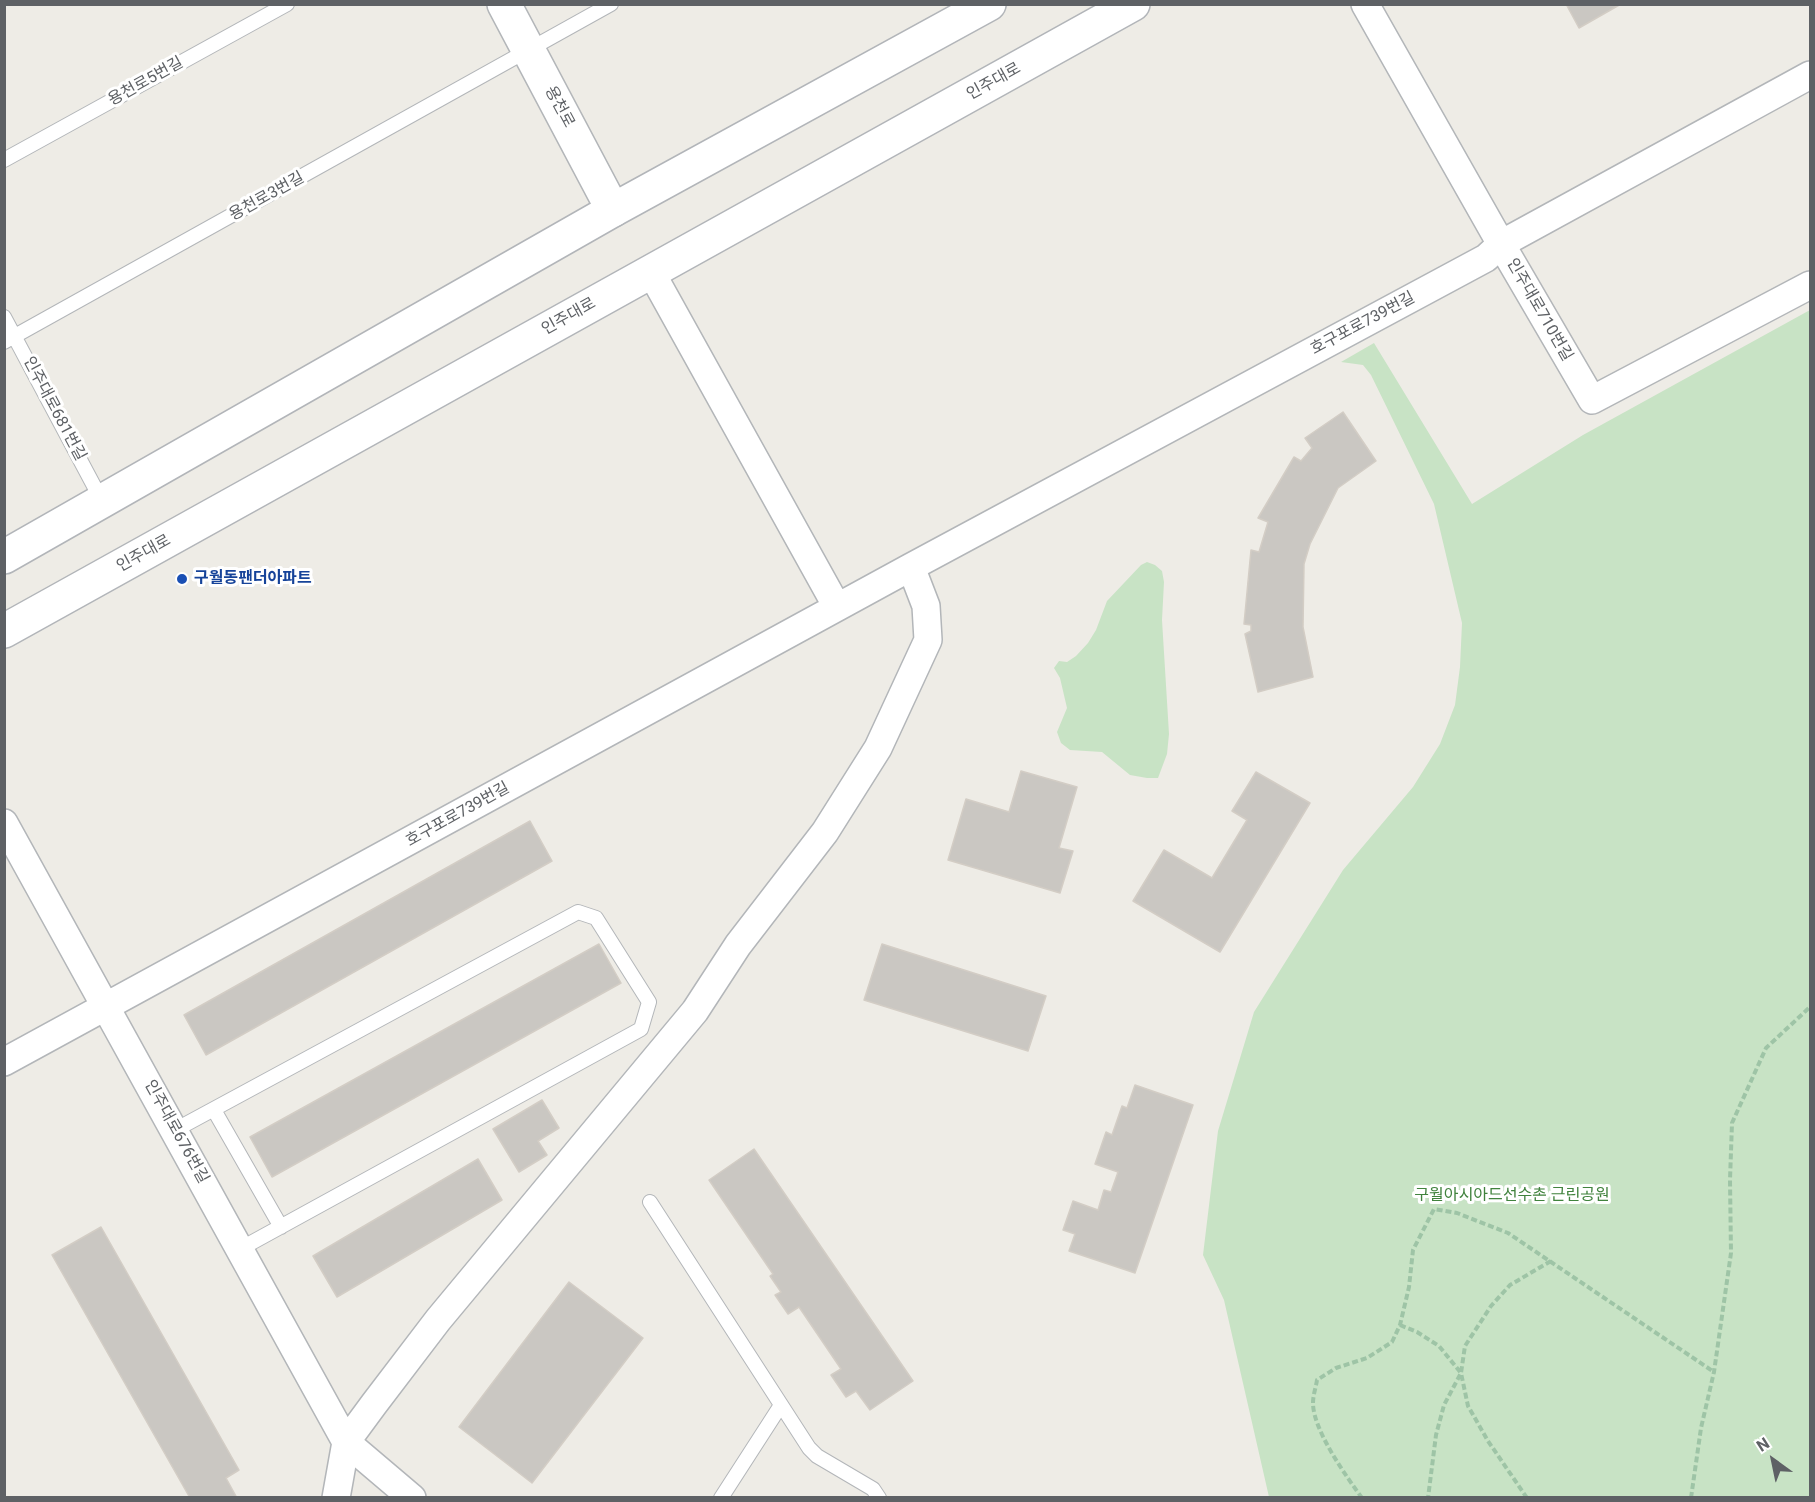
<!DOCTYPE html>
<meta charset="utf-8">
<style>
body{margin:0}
#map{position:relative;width:1815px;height:1502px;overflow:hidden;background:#eeece6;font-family:Roboto,sans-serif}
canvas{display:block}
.frame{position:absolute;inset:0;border:6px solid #5e6165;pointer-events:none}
.north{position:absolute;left:1743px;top:1430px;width:60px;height:60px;-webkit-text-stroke:4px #fff;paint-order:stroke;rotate:327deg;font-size:16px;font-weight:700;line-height:24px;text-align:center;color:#5e6165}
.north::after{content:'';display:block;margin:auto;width:21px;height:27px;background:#5e6165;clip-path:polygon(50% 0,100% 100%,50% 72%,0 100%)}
</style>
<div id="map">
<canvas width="1815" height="1502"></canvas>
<div class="frame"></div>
<div class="north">N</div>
</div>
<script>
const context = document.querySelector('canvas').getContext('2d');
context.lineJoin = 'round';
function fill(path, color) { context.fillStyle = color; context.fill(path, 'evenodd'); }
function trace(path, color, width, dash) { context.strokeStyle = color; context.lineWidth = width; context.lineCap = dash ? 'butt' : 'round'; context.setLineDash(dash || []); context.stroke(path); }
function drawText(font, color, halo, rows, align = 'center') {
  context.font = font + ' Roboto,"Noto Sans KR",sans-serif'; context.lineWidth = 6; context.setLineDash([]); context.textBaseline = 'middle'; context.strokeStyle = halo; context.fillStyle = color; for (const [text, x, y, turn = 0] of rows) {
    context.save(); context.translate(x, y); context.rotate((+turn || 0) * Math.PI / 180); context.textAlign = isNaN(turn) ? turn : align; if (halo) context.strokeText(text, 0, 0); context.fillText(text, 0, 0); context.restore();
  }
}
fill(new Path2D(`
 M 1810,310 L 1810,1497 L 1269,1497 L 1224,1300 L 1203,1255 L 1218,1131 L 1254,1012 L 1343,870 L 1413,787 L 1440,744 L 1455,705 L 1460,667 L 1462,623 L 1434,504 L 1371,375 L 1363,365 L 1341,362 L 1374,343 L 1472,504 L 1583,435 Z
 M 1147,562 L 1155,565 L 1162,571 L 1164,582 L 1162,620 L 1169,734 L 1167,754 L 1158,778 L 1147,778 L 1130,775 L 1102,752 L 1070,750 L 1061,743 L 1057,732 L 1067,708 L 1060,678 L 1054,668 L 1059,661 L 1067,662 L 1076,656 L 1088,643 L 1096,630 L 1107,601 L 1141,565 Z`), '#c8e3c5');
const building = new Path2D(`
 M 1566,4 L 1621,4 L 1579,28 Z
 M 1343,412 L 1376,461 L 1338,488 L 1310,544 L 1304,564 L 1303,627 L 1313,677 L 1258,692 L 1245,634 L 1251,631 L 1251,625 L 1244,624 L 1251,550 L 1259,552 L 1268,522 L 1258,518 L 1294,457 L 1301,461 L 1312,448 L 1305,438 Z
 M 1021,771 L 1077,787 L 1059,848 L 1073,851 L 1060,893 L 948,860 L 966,799 L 1009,812 Z
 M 1256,772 L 1310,803 L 1220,952 L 1133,901 L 1164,850 L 1212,878 L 1247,820 L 1232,811 Z
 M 530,821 L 552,861 L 206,1055 L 184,1015 Z
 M 599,944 L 621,983 L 272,1177 L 250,1137 Z
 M 882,944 L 1046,996 L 1028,1051 L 864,1000 Z
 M 1135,1085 L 1193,1105 L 1135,1273 L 1069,1251 L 1075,1234 L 1063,1230 L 1073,1201 L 1098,1210 L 1104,1190 L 1111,1192 L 1118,1172 L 1095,1164 L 1106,1132 L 1112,1135 L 1122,1106 L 1127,1108 Z
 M 542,1100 L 559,1128 L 538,1141 L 547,1155 L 519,1172 L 493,1129 Z
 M 754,1149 L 913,1381 L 870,1410 L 856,1391 L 846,1397 L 831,1375 L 841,1369 L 799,1307 L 788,1314 L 775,1295 L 781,1292 L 770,1276 L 773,1274 L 709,1180 Z
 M 478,1159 L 502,1200 L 337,1297 L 313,1256 Z
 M 101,1227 L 239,1470 L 226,1478 L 237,1498 L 190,1498 L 52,1255 Z
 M 569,1282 L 643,1338 L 532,1483 L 459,1427 Z`);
fill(building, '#cac7c2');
trace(building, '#d3cdc5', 1.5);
const service = new Path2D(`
 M 4,160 L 287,4
 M 4,317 L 102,501
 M 4,342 L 611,4
 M 214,1110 L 281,1227
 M 175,1130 L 578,912 L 596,918 L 649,1002 L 641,1029 L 240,1249
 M 650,1202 L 809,1448 L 817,1456 L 873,1489 L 879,1498
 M 721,1498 L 781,1405`);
const minor = new Path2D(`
 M 1365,4 L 1501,244 L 1592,400 L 1810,285
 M 651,272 L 837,607
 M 4,823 L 346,1442 L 412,1498
 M 4,1062 L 911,567 L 1486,258 L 1501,244 L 1810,75
 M 336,1498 L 346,1442 L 374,1404 L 438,1320 L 695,1011 L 738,945 L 825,832 L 878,748 L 928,640 L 926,606 L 911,567`);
const tertiary = new Path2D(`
 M 504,4 L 613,210`);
const secondary = new Path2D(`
 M 4,557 L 613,210 L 989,4
 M 4,631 L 1133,4`);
trace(service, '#b3b6b9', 16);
trace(minor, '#b3b6b9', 30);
trace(tertiary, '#b3b6b9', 36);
trace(secondary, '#b2b5b9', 36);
trace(new Path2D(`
 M 1400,1325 L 1417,1332 L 1439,1346 L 1461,1373 L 1444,1405 L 1436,1435 L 1428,1498
 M 1362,1498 C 1346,1476 1313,1430 1313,1403 C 1313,1395 1316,1387 1317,1380 L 1336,1368 L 1367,1358 L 1392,1342 L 1400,1325 L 1409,1287 L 1413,1250 L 1434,1209 L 1457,1213 L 1508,1233 L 1714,1372
 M 1527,1498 L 1488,1441 L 1468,1406 L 1461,1373 L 1465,1346 L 1491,1306 L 1510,1285 L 1551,1261
 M 1691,1498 L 1701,1428 L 1714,1372 L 1731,1253 L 1730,1180 L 1732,1123 L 1766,1048 L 1810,1007`), '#9ec4a6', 4, [6, 3]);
trace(service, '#fff', 14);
trace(minor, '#fff', 27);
trace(tertiary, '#fff', 33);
trace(secondary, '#fff', 33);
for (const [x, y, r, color] of [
 [182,579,6,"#1a4fb4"]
]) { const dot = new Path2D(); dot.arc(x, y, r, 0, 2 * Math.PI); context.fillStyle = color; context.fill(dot); trace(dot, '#fff', 2); }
drawText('16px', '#5e6165', '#fff', [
 ["용천로5번길",146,82,-29],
 ["인주대로",994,82,-29],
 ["용천로",559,107,62],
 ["용천로3번길",267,197,-29],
 ["인주대로710번길",1539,310,60],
 ["인주대로",569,317,-29],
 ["호구포로739번길",1363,324,-28],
 ["인주대로681번길",54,409,62],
 ["인주대로",144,554,-29],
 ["호구포로739번길",458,815,-29],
 ["인주대로676번길",176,1132,61]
]);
drawText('bold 16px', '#164399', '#fff', [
 ["구월동팬더아파트",194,579]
], 'left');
drawText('16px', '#41833e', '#fff', [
 ["구월아시아드선수촌 근린공원",1512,1196]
]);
</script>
